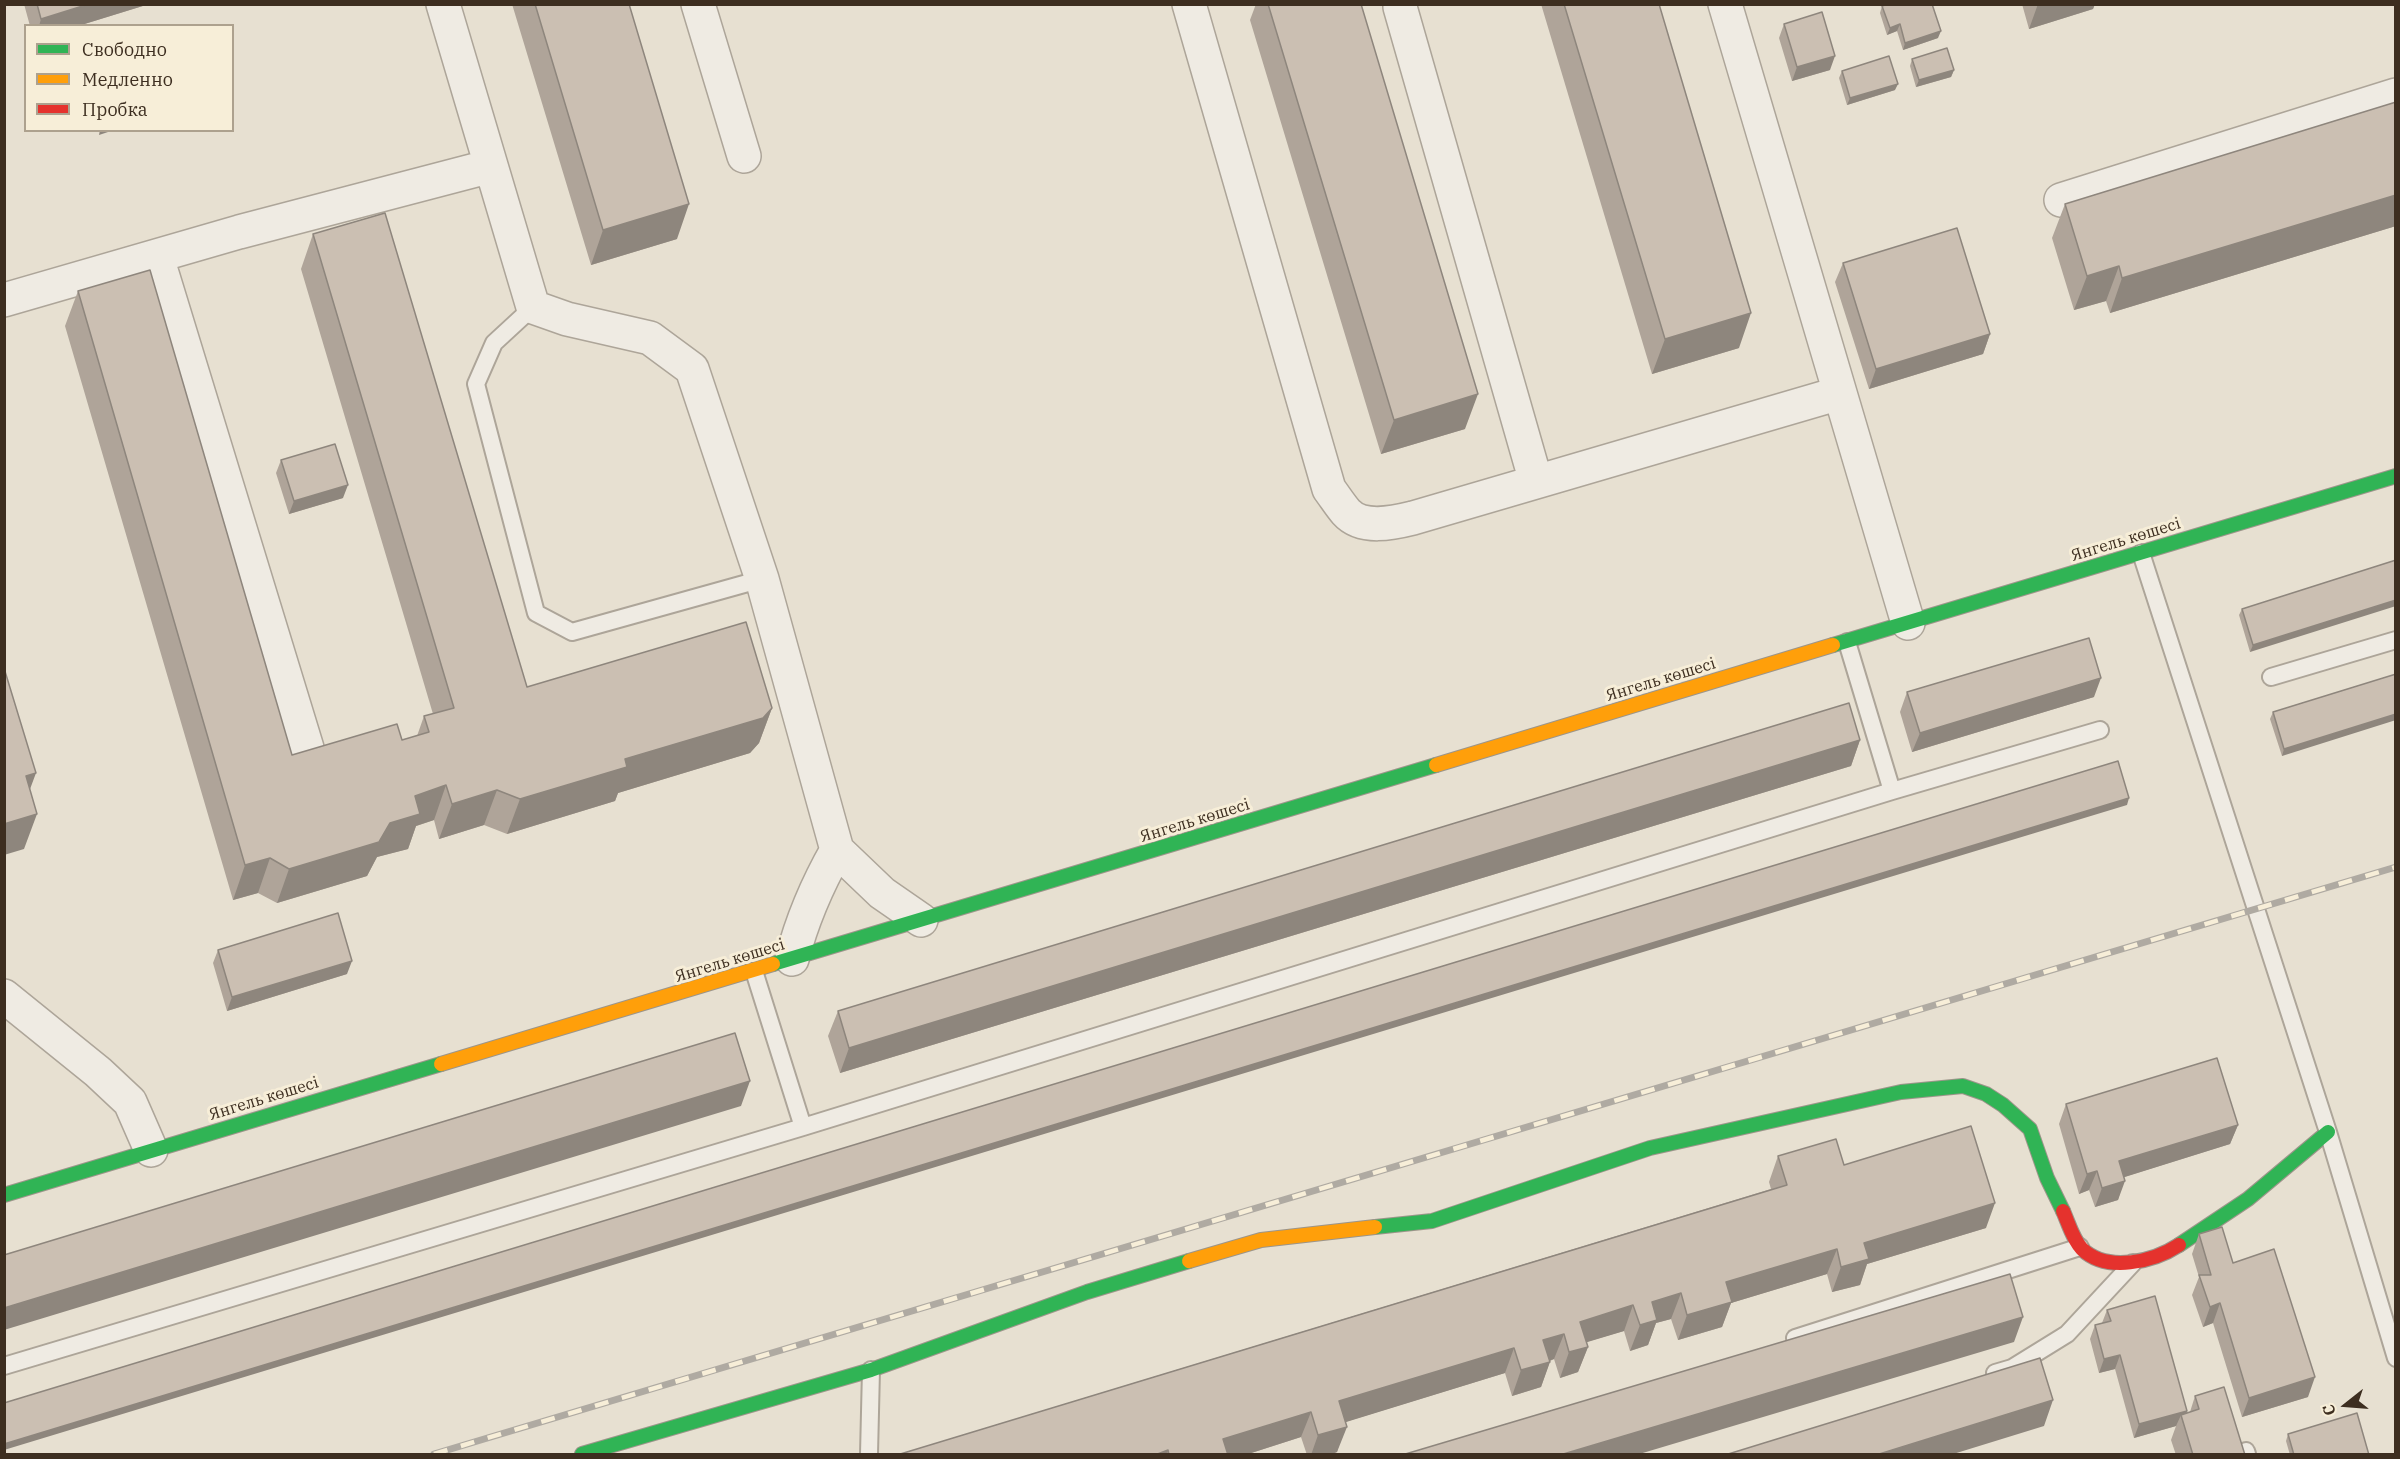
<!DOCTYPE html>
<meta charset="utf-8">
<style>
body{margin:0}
#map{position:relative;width:2400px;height:1459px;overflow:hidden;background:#e7e0d1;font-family:"IBM Plex Serif",serif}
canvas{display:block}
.frame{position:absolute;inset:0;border:6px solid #3d2e20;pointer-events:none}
.legend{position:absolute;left:24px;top:24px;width:210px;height:108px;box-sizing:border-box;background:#f7eed8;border:2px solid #ada18e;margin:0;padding:8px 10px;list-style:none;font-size:18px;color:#3d2e20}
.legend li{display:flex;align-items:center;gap:12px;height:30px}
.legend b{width:30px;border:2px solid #ada18e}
.north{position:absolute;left:2316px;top:1375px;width:60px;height:60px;-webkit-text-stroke:4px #f7eed8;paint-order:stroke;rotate:253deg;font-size:16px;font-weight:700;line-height:24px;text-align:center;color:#3d2e20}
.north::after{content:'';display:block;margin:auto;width:21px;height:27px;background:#3d2e20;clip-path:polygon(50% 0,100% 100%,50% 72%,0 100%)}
</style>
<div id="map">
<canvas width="2400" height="1459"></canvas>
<div class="frame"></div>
<ul class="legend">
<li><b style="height:8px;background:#30b455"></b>Свободно</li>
<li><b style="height:8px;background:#ff9f0a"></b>Медленно</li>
<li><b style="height:8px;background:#e5322d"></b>Пробка</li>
</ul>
<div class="north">С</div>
</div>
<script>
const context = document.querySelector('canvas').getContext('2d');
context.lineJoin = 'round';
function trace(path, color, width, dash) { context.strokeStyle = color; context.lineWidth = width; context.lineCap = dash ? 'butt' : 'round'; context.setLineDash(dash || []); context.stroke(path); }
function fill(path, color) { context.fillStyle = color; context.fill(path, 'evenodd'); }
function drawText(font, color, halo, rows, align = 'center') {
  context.font = font + ' "IBM Plex Serif",serif'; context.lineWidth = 6; context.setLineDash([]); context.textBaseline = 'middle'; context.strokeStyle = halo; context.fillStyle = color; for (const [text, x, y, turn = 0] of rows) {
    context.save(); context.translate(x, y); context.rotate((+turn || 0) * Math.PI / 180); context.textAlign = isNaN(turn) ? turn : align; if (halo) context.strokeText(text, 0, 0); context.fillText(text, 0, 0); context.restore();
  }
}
const lane = new Path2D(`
 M 533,307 L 494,343 L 476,384 L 536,613 L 572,632 L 762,579
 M 2141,553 L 2328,1132 L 2396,1358
 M 1847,642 L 1892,791
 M 2271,677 L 2396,640
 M 754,971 L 803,1127
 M 1795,1338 L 2080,1247
 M 4,1366 L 803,1127 L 1892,791 L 2100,730
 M 1995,1373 L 2012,1368 L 2067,1334 L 2133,1263
 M 2246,1451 L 2247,1454
 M 869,1454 L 871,1370`);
const street = new Path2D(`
 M 443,4 L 533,307 L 567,319 L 650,338 L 692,369 L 762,579 L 837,850 L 882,893 L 921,920
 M 698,4 L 744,156
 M 1189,4 L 1329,489 C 1335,497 1340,505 1346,512 C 1362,530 1393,523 1413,518 L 1840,393
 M 1725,4 L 1908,623
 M 1400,7 L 1536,482
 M 2061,200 L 2396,95
 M 157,257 L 307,748
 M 4,300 L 239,232 L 491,166
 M 792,959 C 802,920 817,885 837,850
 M 4,996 L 98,1072 L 130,1102 L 151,1150`);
const fast = new Path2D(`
 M 1833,645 L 2396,476
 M 773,964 L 1436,765
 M 4,1195 L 441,1064
 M 1375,1227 L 1432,1221 L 1650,1148 L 1901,1092 L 1963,1086 L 1986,1094 L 2003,1105 L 2030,1129 L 2047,1178 L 2063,1211
 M 2179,1245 L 2248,1199 L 2328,1132
 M 582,1454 L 871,1370 L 1087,1292 L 1189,1261`);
const slow = new Path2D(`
 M 1436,765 L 1833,645
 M 441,1064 L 773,964
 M 1189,1261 L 1261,1240 L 1375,1227`);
const jam = new Path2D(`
 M 2063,1211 C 2068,1222 2073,1240 2082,1249 C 2107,1273 2153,1262 2179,1245`);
trace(lane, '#ada599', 20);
trace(street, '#ada599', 36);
trace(fast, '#9c958a', 16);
trace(slow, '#9c958a', 16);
trace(jam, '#9c958a', 16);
trace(lane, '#efebe3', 16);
trace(street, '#efebe3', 33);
trace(fast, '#30b455', 14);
trace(slow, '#ff9f0a', 14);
trace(jam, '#e5322d', 14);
const rail = new Path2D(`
 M 434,1454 L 2396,867`);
trace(rail, '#afaaa2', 7);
trace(rail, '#f7eed8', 4.5, [14]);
fill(new Path2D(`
 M 24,4 L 146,4 L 146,5 L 78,26 L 30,26 Z
 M 512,4 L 629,4 L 677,239 L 591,265 Z
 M 1256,4 L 1361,4 L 1465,429 L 1381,454 L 1250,20 Z
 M 1541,4 L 1659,4 L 1739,348 L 1652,374 Z
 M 2022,4 L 2095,4 L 2093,9 L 2029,29 Z
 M 1882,6 L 1938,38 L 1903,50 L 1897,31 L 1887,35 L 1880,13 Z
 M 1784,24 L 1830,70 L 1792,81 L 1779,38 Z
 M 1912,59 L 1954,70 L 1951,77 L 1916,87 L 1910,66 Z
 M 1842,71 L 1895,90 L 1847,105 L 1839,78 Z
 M 2396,102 L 2396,226 L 2110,313 L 2106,301 L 2074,310 L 2052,238 L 2065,204 Z
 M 313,234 L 527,687 L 772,708 L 759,743 L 750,753 L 618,793 L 615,801 L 507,834 L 484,825 L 439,839 L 434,820 L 416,826 L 408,849 L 377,857 L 367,876 L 277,903 L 258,893 L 233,900 L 65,326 L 78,291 L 292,755 L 402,740 L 417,736 L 424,716 L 433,714 L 301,269 Z
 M 1843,263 L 1990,334 L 1983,354 L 1869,389 L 1835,282 Z
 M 281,460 L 343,498 L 289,514 L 276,473 Z
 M 2396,560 L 2250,652 L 2239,615 L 2242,609 Z
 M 2396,674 L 2282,756 L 2270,719 L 2273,712 Z
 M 1907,692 L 2094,697 L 1912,752 L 1900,712 Z
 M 1860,740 L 1851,766 L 840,1073 L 828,1036 L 838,1011 Z
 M 218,950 L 347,974 L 227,1011 L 213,963 Z
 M 2066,1104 L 2238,1125 L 2230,1144 L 2124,1177 L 2118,1200 L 2095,1207 L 2089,1190 L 2079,1194 L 2059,1124 Z
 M 1778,1156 L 1844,1165 L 1986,1228 L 1867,1264 L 1860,1285 L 1832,1292 L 1827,1274 L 1731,1303 L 1722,1327 L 1678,1340 L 1671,1319 L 1656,1323 L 1648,1345 L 1630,1351 L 1624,1331 L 1586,1342 L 1588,1347 L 1578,1372 L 1560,1378 L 1554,1359 L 1550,1361 L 1541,1387 L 1512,1396 L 1505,1373 L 1345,1422 L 1337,1452 L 1329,1455 L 1307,1455 L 1301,1437 L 1245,1455 L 897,1455 L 1771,1189 L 1769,1182 Z
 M 2199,1234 L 2233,1263 L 2308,1397 L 2242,1417 L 2213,1323 L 2203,1327 L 2192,1295 L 2199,1277 L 2192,1254 Z
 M 2107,1310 L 2187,1411 L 2187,1413 L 2190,1412 L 2195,1396 L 2245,1455 L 2176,1455 L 2171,1440 L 2176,1426 L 2134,1438 L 2115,1369 L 2099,1373 L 2090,1339 L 2095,1325 L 2102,1323 Z
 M 2288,1434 L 2369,1455 L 2290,1455 L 2286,1441 Z`), '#afa499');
fill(new Path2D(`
 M 89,4 L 146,4 L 146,5 L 78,26 L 39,26 L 41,19 Z
 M 2038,4 L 2095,4 L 2093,9 L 2029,29 Z
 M 1900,24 L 1897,31 L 1887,35 L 1890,28 Z
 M 1941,31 L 1938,38 L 1903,50 L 1905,43 Z
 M 1835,56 L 1830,70 L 1792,81 L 1797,67 Z
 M 1954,70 L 1951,77 L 1916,87 L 1919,80 Z
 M 1898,84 L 1895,90 L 1847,105 L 1850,98 Z
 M 100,130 L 114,130 L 99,135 Z
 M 2396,195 L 2396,226 L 2110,313 L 2122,278 Z
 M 689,204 L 677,239 L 591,265 L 603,230 Z
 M 2119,266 L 2106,301 L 2074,310 L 2087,276 Z
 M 1751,313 L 1739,348 L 1652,374 L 1665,339 Z
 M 1990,334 L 1983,354 L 1869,389 L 1876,369 Z
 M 1478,394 L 1465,429 L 1381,454 L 1394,420 Z
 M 348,485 L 343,498 L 289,514 L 294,501 Z
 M 2396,600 L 2396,606 L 2250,652 L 2253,645 Z
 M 2101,678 L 2094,697 L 1912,752 L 1920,733 Z
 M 772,708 L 759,743 L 750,753 L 618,793 L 615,801 L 507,834 L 520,799 L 625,759 Z
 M 2396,714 L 2396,720 L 2282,756 L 2284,749 Z
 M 1860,740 L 1851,766 L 840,1073 L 849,1048 Z
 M 36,773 L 23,808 L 26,776 Z
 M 446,785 L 434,820 L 416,826 L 408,849 L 377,857 L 367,876 L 277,903 L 289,869 L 415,796 Z
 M 497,790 L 484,825 L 439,839 L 452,804 Z
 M 2129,798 L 2127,805 L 4,1450 L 4,1444 Z
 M 37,814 L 24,849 L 4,855 L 4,824 Z
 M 270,858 L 258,893 L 233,900 L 245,865 Z
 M 352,961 L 347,974 L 227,1011 L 232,997 Z
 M 750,1081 L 741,1106 L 4,1330 L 4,1308 Z
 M 2238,1125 L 2230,1144 L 2112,1181 L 2119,1161 Z
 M 2097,1171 L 2089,1190 L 2079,1194 L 2087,1174 Z
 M 2125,1181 L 2118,1200 L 2095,1207 L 2102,1188 Z
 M 1995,1203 L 1986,1228 L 1867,1264 L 1860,1285 L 1832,1292 L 1841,1267 L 1864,1243 Z
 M 1837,1249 L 1827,1274 L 1731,1303 L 1722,1327 L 1678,1340 L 1687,1315 L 1726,1282 Z
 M 1681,1293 L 1671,1319 L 1656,1323 L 1648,1345 L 1630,1351 L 1640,1325 L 1652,1302 Z
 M 2220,1303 L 2213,1323 L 2203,1327 L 2210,1307 Z
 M 1633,1305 L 1624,1331 L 1571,1347 L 1580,1322 Z
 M 2023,1317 L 2014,1342 L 1636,1455 L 1560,1455 Z
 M 1564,1334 L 1554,1359 L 1534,1366 L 1543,1340 Z
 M 1588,1347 L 1578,1372 L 1560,1378 L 1569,1352 Z
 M 1514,1348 L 1505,1373 L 1330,1427 L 1339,1401 Z
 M 2120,1355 L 2115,1369 L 2099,1373 L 2104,1359 Z
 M 1550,1362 L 1541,1387 L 1512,1396 L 1521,1370 Z
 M 2315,1377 L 2308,1397 L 2242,1417 L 2249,1398 Z
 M 2053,1400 L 2044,1426 L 1950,1455 L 1876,1455 Z
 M 2187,1411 L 2183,1423 L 2181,1415 L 2176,1426 L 2134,1438 L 2139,1424 Z
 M 1311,1412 L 1301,1437 L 1245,1455 L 1217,1455 L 1223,1439 Z
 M 1347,1427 L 1337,1452 L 1329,1455 L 1311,1455 L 1318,1435 Z
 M 1168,1450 L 1167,1455 L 1155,1455 Z`), '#8e867d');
const building = new Path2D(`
 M 37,4 L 89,4 L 41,19 Z
 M 535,4 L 629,4 L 689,204 L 603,230 Z
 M 1268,4 L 1361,4 L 1478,394 L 1394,420 Z
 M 1564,4 L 1659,4 L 1751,313 L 1665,339 Z
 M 1888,4 L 1932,4 L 1941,31 L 1905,43 L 1900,24 L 1890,28 L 1882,6 Z
 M 1822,12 L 1835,56 L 1797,67 L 1784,24 Z
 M 1947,48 L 1954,70 L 1919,80 L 1912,59 Z
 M 1889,56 L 1898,84 L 1850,98 L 1842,71 Z
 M 2396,102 L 2396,195 L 2122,278 L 2119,266 L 2087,276 L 2065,204 Z
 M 385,213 L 527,687 L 746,622 L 772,708 L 763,718 L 625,759 L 627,767 L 520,799 L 497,790 L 452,804 L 446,785 L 415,796 L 420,814 L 390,823 L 379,842 L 289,869 L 270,858 L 245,865 L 78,291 L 150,270 L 292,755 L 397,724 L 402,740 L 429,732 L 424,716 L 454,708 L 313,234 Z
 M 1957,228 L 1990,334 L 1876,369 L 1843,263 Z
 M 335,444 L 348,485 L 294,501 L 281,460 Z
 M 2396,560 L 2396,600 L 2253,645 L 2242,609 Z
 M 2089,638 L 2101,678 L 1920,733 L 1907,692 Z
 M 4,668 L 36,773 L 26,776 L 37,814 L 4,824 Z
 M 2396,674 L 2396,714 L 2284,749 L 2273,712 Z
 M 1849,703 L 1860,740 L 849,1048 L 838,1011 Z
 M 2118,761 L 2129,798 L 4,1444 L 4,1403 Z
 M 338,913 L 352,961 L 232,997 L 218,950 Z
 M 735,1033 L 750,1081 L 4,1308 L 4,1255 Z
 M 2217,1058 L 2238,1125 L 2119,1161 L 2125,1181 L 2102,1188 L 2097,1171 L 2087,1174 L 2066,1104 Z
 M 1971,1126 L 1995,1203 L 1864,1243 L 1869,1259 L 1841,1267 L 1837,1249 L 1726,1282 L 1732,1302 L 1687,1315 L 1681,1293 L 1652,1302 L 1657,1320 L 1640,1325 L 1633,1305 L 1580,1322 L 1588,1347 L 1569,1352 L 1564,1334 L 1543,1340 L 1550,1362 L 1521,1370 L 1514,1348 L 1339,1401 L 1347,1427 L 1318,1435 L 1311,1412 L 1223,1439 L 1228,1455 L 1169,1455 L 1168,1450 L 1155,1455 L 897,1455 L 1787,1185 L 1778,1156 L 1836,1139 L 1844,1165 Z
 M 2222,1227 L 2233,1263 L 2274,1249 L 2315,1377 L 2249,1398 L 2220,1303 L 2210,1307 L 2199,1275 L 2211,1275 L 2199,1234 Z
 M 2010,1274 L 2023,1317 L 1560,1455 L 1402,1455 Z
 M 2155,1296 L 2187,1411 L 2139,1424 L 2120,1355 L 2104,1359 L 2095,1325 L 2111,1321 L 2107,1310 Z
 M 2040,1358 L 2053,1400 L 1876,1455 L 1725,1455 Z
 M 2224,1387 L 2245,1455 L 2193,1455 L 2181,1415 L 2199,1409 L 2195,1396 Z
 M 2357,1413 L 2369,1455 L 2294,1455 L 2288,1434 Z`);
fill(building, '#cbbfb2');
trace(building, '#8e867d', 1.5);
drawText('16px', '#3d2e20', '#f7eed8', [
 ["Янгель көшесі",2126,540,-17],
 ["Янгель көшесі",1661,680,-17],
 ["Янгель көшесі",1195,821,-17],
 ["Янгель көшесі",730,961,-17],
 ["Янгель көшесі",264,1099,-17]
]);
</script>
